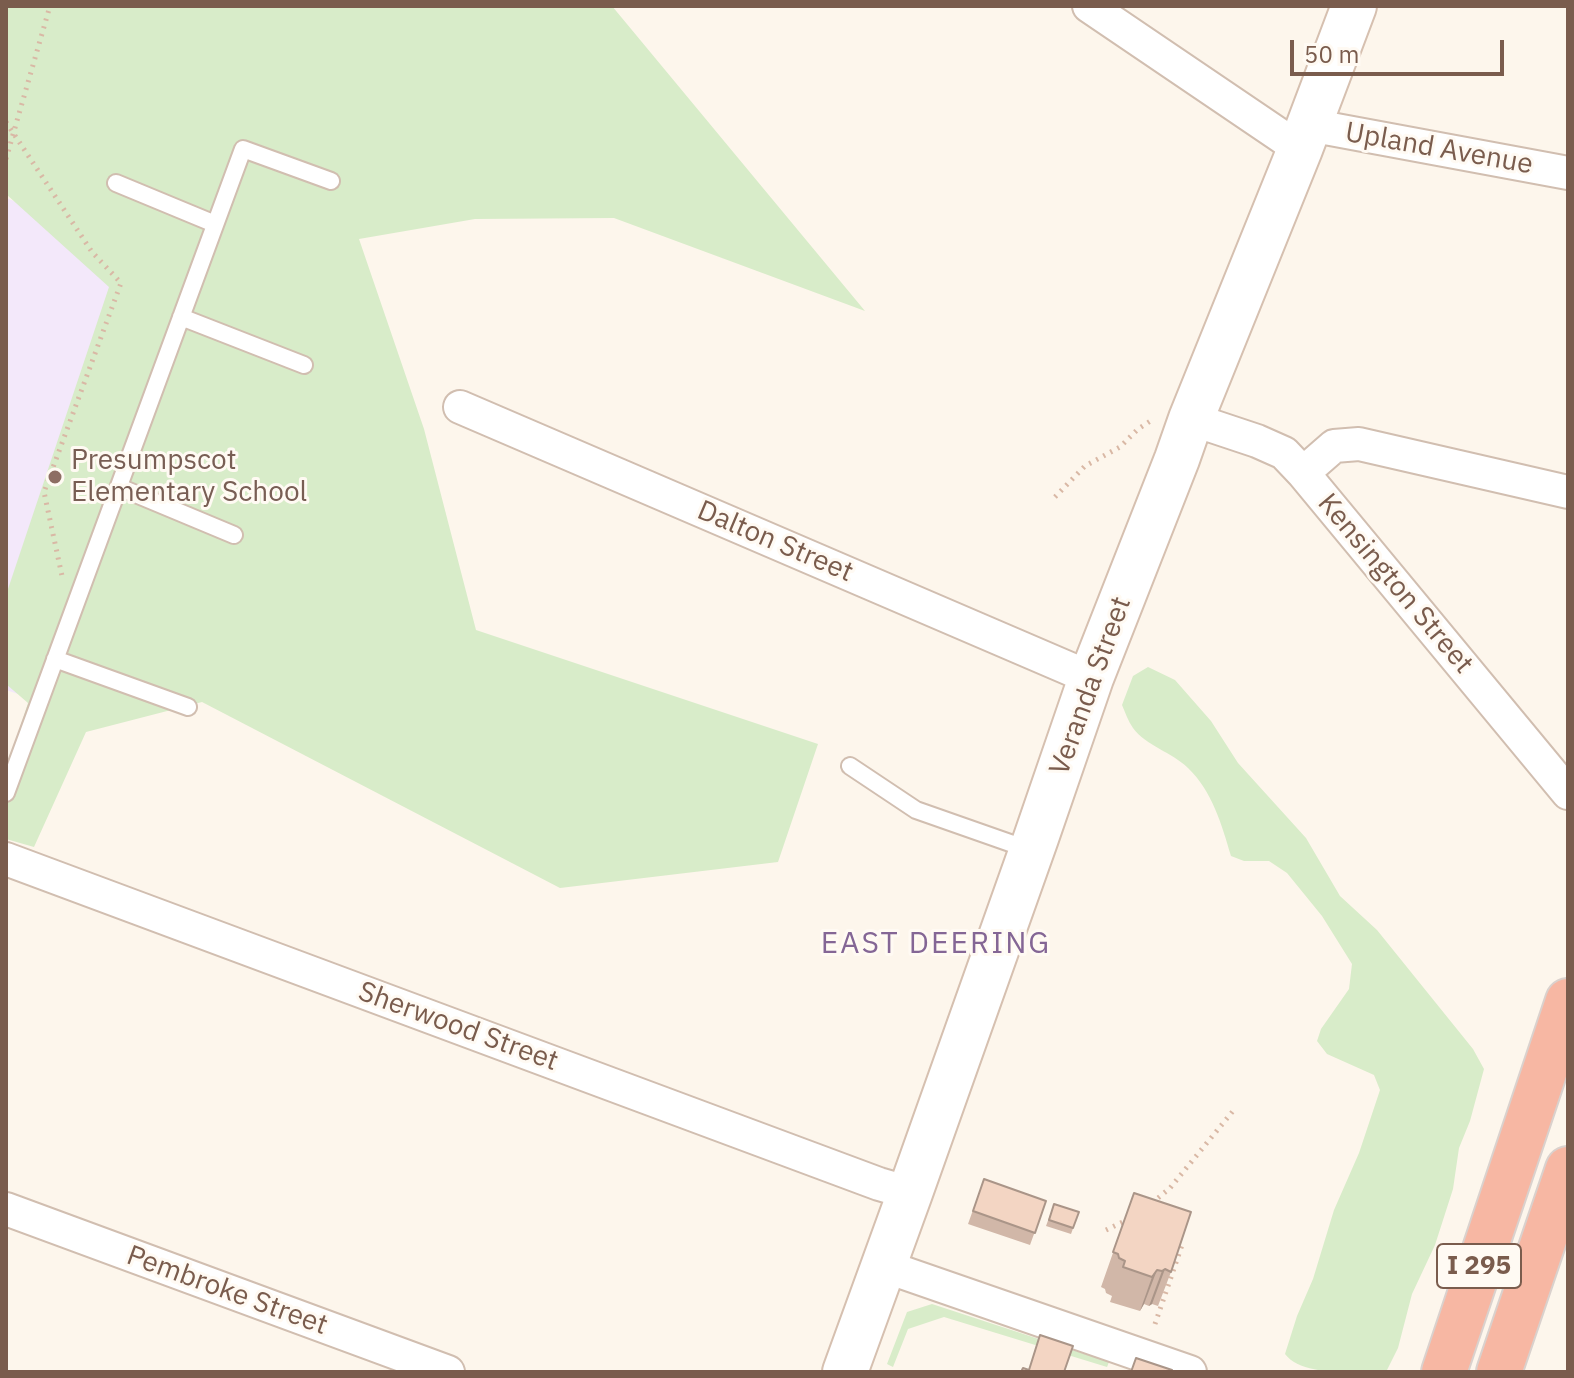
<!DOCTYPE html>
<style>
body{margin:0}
#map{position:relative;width:1574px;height:1378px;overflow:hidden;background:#fdf6ec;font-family:"IBM Plex Sans",sans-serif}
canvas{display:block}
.frame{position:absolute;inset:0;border:8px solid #7a5c4d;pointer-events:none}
.scale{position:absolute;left:1290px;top:40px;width:214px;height:36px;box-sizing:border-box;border:4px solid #7a5c4d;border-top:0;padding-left:10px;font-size:24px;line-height:28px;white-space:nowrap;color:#7a5c4d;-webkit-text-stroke:6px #fffaf3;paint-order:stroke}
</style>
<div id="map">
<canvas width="1574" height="1378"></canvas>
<div class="frame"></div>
<div class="scale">50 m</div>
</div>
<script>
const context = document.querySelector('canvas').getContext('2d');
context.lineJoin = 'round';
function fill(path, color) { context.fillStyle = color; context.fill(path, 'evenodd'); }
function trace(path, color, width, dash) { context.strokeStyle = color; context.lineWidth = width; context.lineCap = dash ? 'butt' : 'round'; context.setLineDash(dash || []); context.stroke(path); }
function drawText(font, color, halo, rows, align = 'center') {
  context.font = font + ' "IBM Plex Sans",sans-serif'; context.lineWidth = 6; context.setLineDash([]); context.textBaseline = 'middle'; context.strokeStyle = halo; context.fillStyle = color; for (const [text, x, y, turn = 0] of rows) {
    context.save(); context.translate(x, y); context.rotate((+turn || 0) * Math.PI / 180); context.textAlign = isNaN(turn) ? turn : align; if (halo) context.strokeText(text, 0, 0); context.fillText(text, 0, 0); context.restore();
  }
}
fill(new Path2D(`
 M 6,198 L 183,264 L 24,696 L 6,690 Z`), '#f3e8fa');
fill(new Path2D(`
 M 6,6 L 612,6 L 865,311 L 614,218 L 475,219 L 359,239 L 424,429 L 476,630 L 818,744 L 778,862 L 560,888 L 202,702 L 86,732 L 34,847 L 6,839 L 6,770 L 28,703 L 6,684 L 6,595 L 109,287 L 6,194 Z
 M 1148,667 L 1175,680 L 1211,721 L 1238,763 L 1306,838 L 1340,896 L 1377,930 L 1473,1049 L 1484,1069 L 1470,1121 L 1459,1148 L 1453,1189 L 1435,1245 L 1412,1294 L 1398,1348 L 1386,1372 C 1359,1372 1302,1377 1285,1354 L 1297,1316 L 1313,1279 L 1334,1210 L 1359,1153 L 1380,1090 L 1374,1075 L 1327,1054 L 1317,1041 L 1321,1029 L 1349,989 L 1352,964 L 1322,916 L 1287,873 L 1269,861 L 1244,861 L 1231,856 C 1222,825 1212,791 1188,768 C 1172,752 1146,746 1133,728 C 1128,721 1125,712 1122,705 L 1133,676 Z
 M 932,1304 L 1109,1362 L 1107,1367 L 944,1317 L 908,1329 L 893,1367 L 887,1364 L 907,1312 Z`), '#d8ecc9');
const lane = new Path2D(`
 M 116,183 L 215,224
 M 181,317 L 304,365
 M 119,487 L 234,535
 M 55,659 L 188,707
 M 850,766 L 916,810 L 1030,850
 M 6,793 L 243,149 L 331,181`);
const street = new Path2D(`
 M 1089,6 L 1300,149
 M 1309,125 L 1568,173
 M 460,407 L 1091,678
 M 1191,419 L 1257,441 L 1284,453 L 1303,473 L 1568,793
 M 1303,473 L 1334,446 L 1359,444 L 1568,492
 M 6,859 L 879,1184 L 910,1193
 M 6,1209 L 448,1372
 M 884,1266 L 1190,1372`);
const secondary = new Path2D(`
 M 845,1372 L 910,1193 L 1036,838 L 1091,678 L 1177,459 L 1191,419 L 1300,149 L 1354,6`);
const highway = new Path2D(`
 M 1444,1372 L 1568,1001
 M 1499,1372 L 1568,1169`);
trace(lane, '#d1beb0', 20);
trace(street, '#d1beb0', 36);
trace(secondary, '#d6c0b0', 48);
trace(highway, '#dad1cd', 48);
trace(new Path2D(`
 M 6,122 L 92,252 L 121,283 L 44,492 L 62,576
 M 6,159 L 50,6
 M 1055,497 L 1085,466 L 1120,447 L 1138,429 L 1152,420
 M 1152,1203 L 1170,1188 L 1233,1111
 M 1106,1230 L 1127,1220
 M 1155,1324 L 1182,1245 L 1176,1243`), '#d9b8a5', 5, [2, 6]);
trace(lane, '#fff', 16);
trace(street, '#fff', 32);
trace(secondary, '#fff', 44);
trace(highway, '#f7b7a3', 44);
fill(new Path2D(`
 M 984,1179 L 1046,1201 L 1030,1245 L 968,1224 Z
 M 1134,1193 L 1171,1272 L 1158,1306 L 1152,1304 L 1149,1306 L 1144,1304 L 1140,1311 L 1110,1302 L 1112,1296 L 1106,1293 L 1105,1289 L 1101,1287 Z
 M 1054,1204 L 1079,1212 L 1071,1234 L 1046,1226 Z`), '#d1b7a8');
fill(new Path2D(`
 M 1165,1269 L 1152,1304 L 1149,1306 L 1162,1271 Z
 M 1157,1270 L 1144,1304 L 1140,1311 L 1152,1277 Z`), '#aa9588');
const building = new Path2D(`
 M 984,1179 L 1046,1201 L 1035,1233 L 973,1211 Z
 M 1134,1193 L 1191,1212 L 1171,1272 L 1165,1269 L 1162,1271 L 1157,1270 L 1152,1277 L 1123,1267 L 1125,1261 L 1119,1258 L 1118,1254 L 1113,1252 Z
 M 1054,1204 L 1079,1212 L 1073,1228 L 1049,1220 Z
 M 1040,1335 L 1073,1346 L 1064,1372 L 1021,1372 L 1023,1368 L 1029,1370 Z
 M 1136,1358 L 1172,1370 L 1172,1372 L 1131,1372 Z`);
fill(building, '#f3d5c3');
trace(building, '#aa9588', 2);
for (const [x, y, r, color] of [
 [55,477,8,"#8d6e63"]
]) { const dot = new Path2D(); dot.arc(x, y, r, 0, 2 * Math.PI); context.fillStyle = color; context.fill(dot); trace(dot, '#fffaf3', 3); }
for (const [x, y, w] of [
 [1479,1266,84]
]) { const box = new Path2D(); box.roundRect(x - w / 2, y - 22, w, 44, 6); context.fillStyle = '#fffaf3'; context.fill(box); trace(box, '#7a5c4d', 2); }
drawText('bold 26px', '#7a5c4d', null, [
 ["I 295",1479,1266]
]);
drawText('28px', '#7a5c4d', '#fffaf3', [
 ["Upland Avenue",1439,149,10],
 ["Dalton Street",775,542,23],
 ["Kensington Street",1395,584,50],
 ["Veranda Street",1091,686,-70],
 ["Sherwood Street",458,1027,20],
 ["Pembroke Street",227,1291,20]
]);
drawText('28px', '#785e54', '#fffaf3', [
 ["Presumpscot",71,461],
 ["Elementary School",71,493]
], 'left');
context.letterSpacing = '2px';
drawText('30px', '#846695', '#fffaf3', [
 ["EAST DEERING",936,944]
]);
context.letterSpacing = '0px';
</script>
